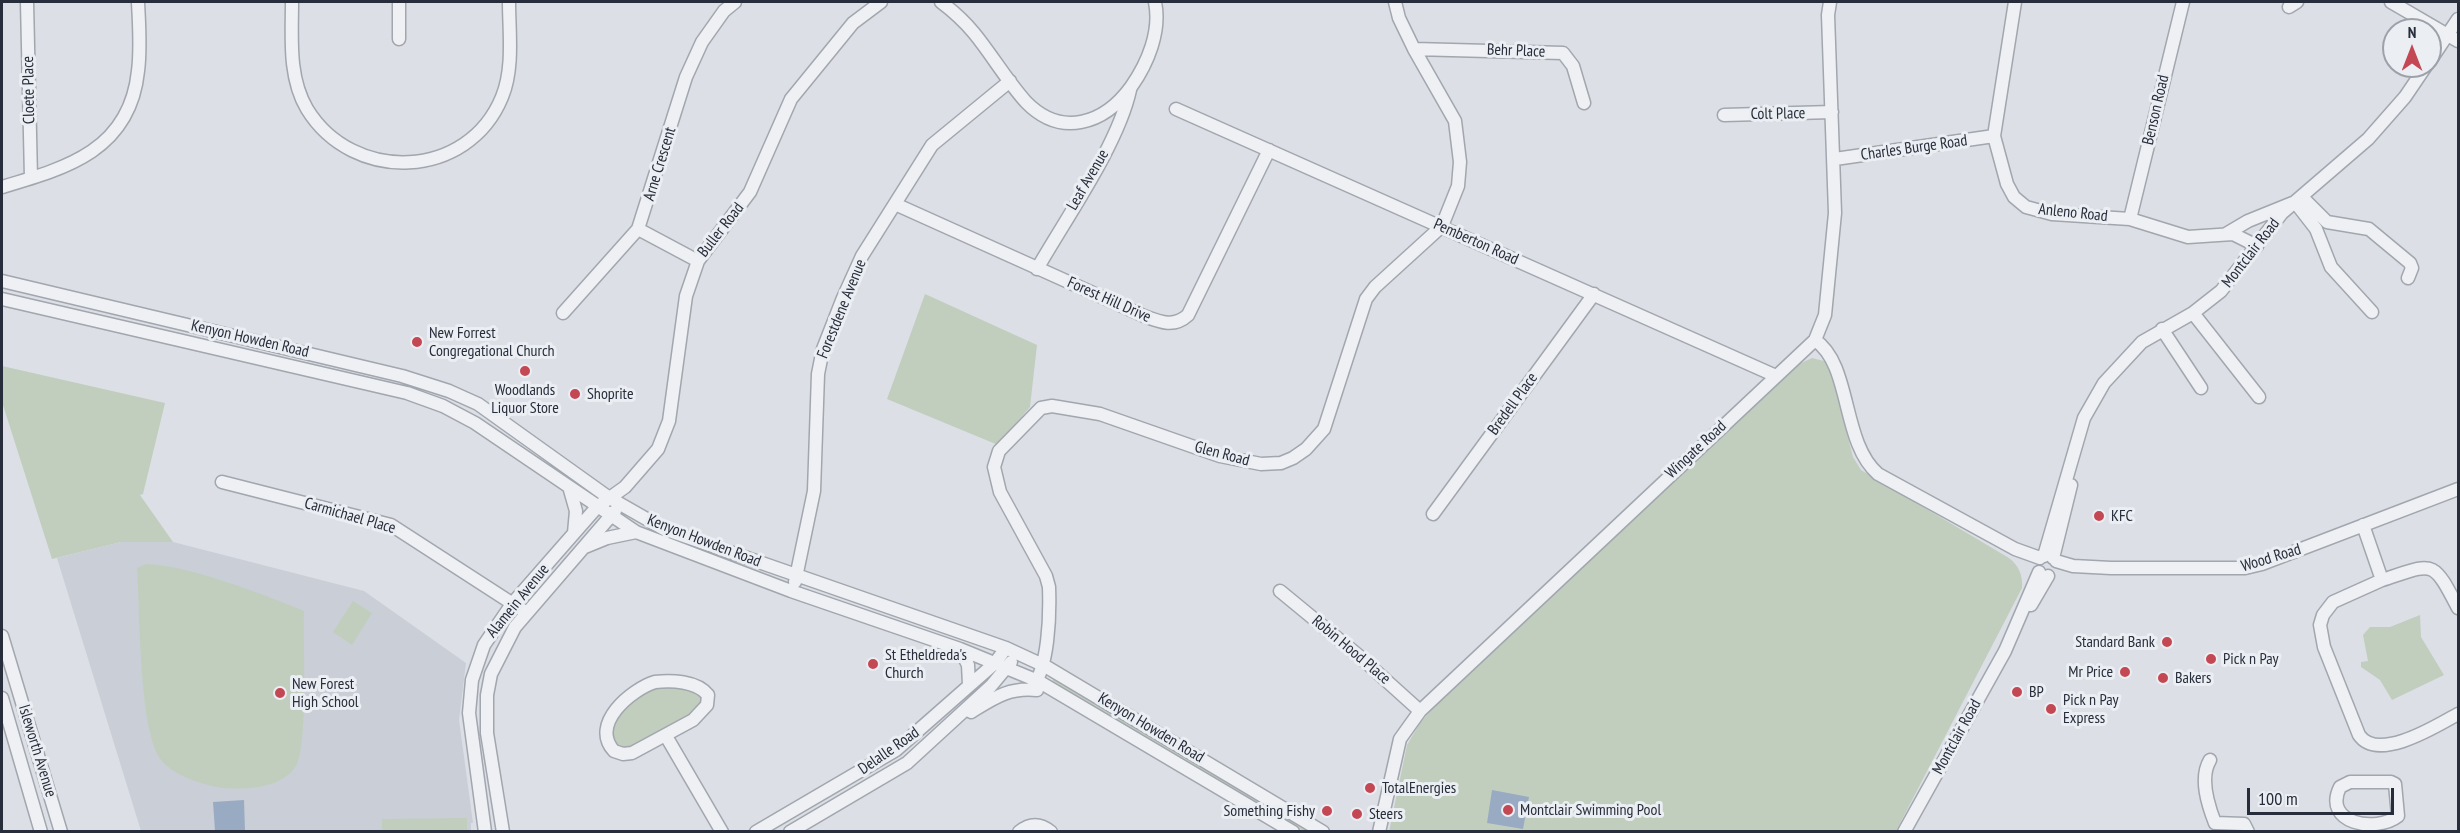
<!DOCTYPE html>
<style>
body{margin:0}
#map{position:relative;width:2460px;height:833px;overflow:hidden;background:#dcdfe5;font-family:"PT Sans Narrow",sans-serif}
canvas{display:block}
.frame{position:absolute;inset:0;border:3px solid #272d3a;pointer-events:none}
.north{position:absolute;left:2382px;top:18px;width:60px;height:60px;box-sizing:border-box;background:#ebeef3;border:2px solid #9da1a9;border-radius:50%;rotate:0deg;font-size:16px;font-weight:700;line-height:24px;text-align:center;color:#272d3a}
.north::after{content:'';display:block;margin:auto;width:21px;height:27px;background:#c34853;clip-path:polygon(50% 0,100% 100%,50% 72%,0 100%)}
.scale{position:absolute;left:2247px;top:788px;width:147px;height:27px;box-sizing:border-box;border:3px solid #272d3a;border-top:0;padding-left:8px;font-size:18px;line-height:21px;white-space:nowrap;color:#272d3a;-webkit-text-stroke:4px #ebeef3;paint-order:stroke}
</style>
<div id="map">
<canvas width="2460" height="833"></canvas>
<div class="frame"></div>
<div class="north">N</div>
<div class="scale">100 m</div>
</div>
<script>
const context = document.querySelector('canvas').getContext('2d');
context.lineJoin = 'round';
function fill(path, color) { context.fillStyle = color; context.fill(path, 'evenodd'); }
function trace(path, color, width, dash) { context.strokeStyle = color; context.lineWidth = width; context.lineCap = dash ? 'butt' : 'round'; context.setLineDash(dash || []); context.stroke(path); }
function drawText(font, color, halo, rows, align = 'center') {
  context.font = font + ' "PT Sans Narrow",sans-serif'; context.lineWidth = 6; context.setLineDash([]); context.textBaseline = 'middle'; context.strokeStyle = halo; context.fillStyle = color; for (const [text, x, y, turn = 0] of rows) {
    context.save(); context.translate(x, y); context.rotate((+turn || 0) * Math.PI / 180); context.textAlign = isNaN(turn) ? turn : align; if (halo) context.strokeText(text, 0, 0); context.fillText(text, 0, 0); context.restore();
  }
}
fill(new Path2D(`
 M 121,542 L 173,542 L 364,591 L 466,663 L 459,720 L 473,823 L 471,823 L 471,831 L 141,831 L 57,558 Z`), '#caced6');
fill(new Path2D(`
 M 925,294 L 1037,345 L 1030,407 L 998,445 L 887,399 Z
 M 1812,358 L 1824,361 L 1831,371 L 1853,457 L 1861,470 L 2009,558 C 2019,566 2023,575 2022,588 L 1896,831 L 1389,832 L 1407,745 L 1420,723 L 1453,685 L 1799,364 Z
 M 2,366 L 165,403 L 143,494 L 140,495 L 173,542 L 121,542 L 52,559 L 2,402 Z
 M 146,564 C 188,565 265,595 304,611 C 303,641 308,746 296,766 C 282,788 247,790 224,788 C 205,786 170,775 159,757 C 139,724 140,612 137,568 Z
 M 353,601 L 372,613 L 352,645 L 333,632 Z
 M 2420,615 L 2421,637 L 2444,675 L 2392,700 L 2380,680 L 2361,667 L 2361,662 L 2368,661 L 2363,635 L 2370,627 L 2390,627 Z
 M 1055,678 L 1311,831 L 1303,831 L 1054,685 L 1052,681 Z
 M 669,685 L 695,691 L 703,697 L 703,709 L 628,751 L 615,747 C 605,709 637,691 669,685 Z
 M 467,818 L 467,831 L 382,831 L 382,819 Z`), '#c1cebe');
fill(new Path2D(`
 M 1492,790 L 1529,797 L 1523,829 L 1487,823 Z
 M 244,800 L 245,831 L 215,831 L 213,802 Z`), '#99abc3');
const minor = new Path2D(`
 M 27,2 L 31,178
 M 292,2 C 292,37 288,77 307,109 C 353,184 468,180 502,97 C 514,68 509,32 509,2
 M 399,2 L 399,39
 M 941,2 C 953,11 964,21 974,33 C 992,55 1007,81 1026,102 C 1061,138 1104,124 1131,87 C 1148,63 1161,31 1155,2
 M 2015,2 L 1994,136 L 2007,184 L 2014,197 L 2026,207 L 2052,214 L 2130,219 L 2188,237 L 2233,234 L 2257,246
 M 2391,2 L 2458,41
 M 2289,7 L 2297,2
 M 1414,49 L 1563,53 L 1573,66 L 1584,103
 M 2430,61 L 2458,19
 M 1176,109 L 1776,376
 M 1724,115 L 1832,112
 M 1835,159 L 1994,136
 M 2,187 C 67,168 130,150 138,71 C 141,48 139,24 138,2
 M 2302,197 L 2327,222 L 2369,229 L 2410,263 L 2412,268 L 2408,278
 M 895,204 L 1144,316 C 1160,322 1174,328 1188,315 L 1269,150
 M 2130,219 L 2183,2
 M 638,229 L 698,261
 M 2226,234 L 2248,221 L 2295,202 L 2316,229 L 2331,267 L 2372,312
 M 1037,269 C 1066,218 1118,145 1130,90
 M 2,281 L 402,376 L 449,391 L 478,404 L 608,497 L 664,529 L 1006,648 L 1045,666 L 1323,832
 M 2,299 L 407,393 L 443,406 L 475,423 L 636,532 L 791,591 L 960,649 L 1038,681 L 1293,832
 M 563,313 L 638,229 L 686,77 L 702,42 L 724,11 L 735,2
 M 2193,313 L 2259,397
 M 2162,329 L 2201,388
 M 1815,340 C 1852,365 1841,442 1878,474 L 2015,549 L 2040,558
 M 222,482 L 391,525 L 527,613
 M 570,490 L 576,511 L 574,533
 M 1433,514 L 1594,294
 M 2363,525 L 2382,580 C 2434,563 2432,558 2458,608
 M 585,547 L 607,538 L 636,532
 M 2044,556 L 2084,418 L 2104,383 L 2142,342 L 2193,313 L 2221,291 L 2282,213 L 2368,139 L 2405,97 L 2426,66
 M 2053,558 L 2071,485
 M 2056,561 L 2073,566 L 2111,568 L 2245,568 L 2262,564 L 2458,489
 M 2382,580 L 2333,602 L 2323,615 L 2320,625 L 2324,647 L 2359,735 C 2378,763 2438,725 2458,714
 M 795,582 L 814,491 L 818,374 L 823,349 L 843,298 L 862,256 L 932,145 L 1010,81
 M 1280,591 L 1359,656 L 1420,711
 M 2031,605 L 2048,576
 M 2,636 L 61,832
 M 960,649 L 968,665 L 969,685
 M 655,682 C 671,680 697,681 708,695 L 707,705 L 693,720 L 632,753 L 623,754 L 614,751 C 589,724 632,689 655,682 Z
 M 1031,689 C 1049,669 1050,614 1049,587 L 1046,576 L 1000,492 L 994,467 L 999,451 L 1041,408 L 1052,406 L 1100,414 L 1220,456 L 1261,464 L 1281,463 L 1293,458 L 1306,449 L 1324,429 L 1366,299 L 1375,287 L 1442,226 L 1458,186 L 1460,162 L 1455,121 L 1414,49 L 1399,18 L 1395,2
 M 2,698 L 41,832
 M 971,712 C 994,698 1009,687 1037,690
 M 666,736 L 722,832
 M 2210,760 C 2199,778 2208,805 2215,823 L 2244,824 L 2248,832
 M 2350,782 L 2391,782 L 2395,784 L 2398,816 C 2376,833 2322,824 2340,787 Z
 M 485,832 L 469,713 L 472,680 L 484,645 L 512,604 L 597,507 L 625,487 L 658,449 L 669,421 L 686,296 L 698,261 L 750,192 L 791,99 L 853,23 L 881,2
 M 503,832 L 487,733 L 487,695 L 491,674 L 515,627 L 615,511
 M 756,832 L 896,750 L 995,663 L 1006,648
 M 790,832 L 907,763 L 991,686 L 1011,662
 M 1019,832 C 1030,823 1040,823 1051,832
 M 1379,832 L 1400,739 L 1420,711 L 1815,340 L 1825,315 L 1835,213 L 1828,15 L 1830,2
 M 1904,832 L 2005,651 L 2039,572`);
trace(minor, '#a2a6ae', 15);
trace(minor, '#eef0f4', 12);
for (const [x, y, r, color] of [
 [417,342,6,"#c34853"],
 [525,371,6,"#c34853"],
 [575,394,6,"#c34853"],
 [2099,516,6,"#c34853"],
 [2167,642,6,"#c34853"],
 [2211,659,6,"#c34853"],
 [873,664,6,"#c34853"],
 [2125,672,6,"#c34853"],
 [2163,678,6,"#c34853"],
 [2017,692,6,"#c34853"],
 [280,693,6,"#c34853"],
 [2051,709,6,"#c34853"],
 [1370,788,6,"#c34853"],
 [1508,810,6,"#c34853"],
 [1327,811,6,"#c34853"],
 [1357,814,6,"#c34853"]
]) { const dot = new Path2D(); dot.arc(x, y, r, 0, 2 * Math.PI); context.fillStyle = color; context.fill(dot); trace(dot, '#ebeef3', 2); }
drawText('16px', '#272d3a', '#ebeef3', [
 ["Behr Place",1516,51,2],
 ["Cloete Place",29,90,-91],
 ["Benson Road",2156,110,-77],
 ["Colt Place",1778,114,-1],
 ["Charles Burge Road",1914,148,-8],
 ["Arne Crescent",660,164,-73],
 ["Leaf Avenue",1088,180,-60],
 ["Anleno Road",2073,213,6],
 ["Buller Road",721,230,-52],
 ["Pemberton Road",1476,242,24],
 ["Montclair Road",2251,253,-52],
 ["Forest Hill Drive",1109,300,24],
 ["Forestdene Avenue",842,309,-68],
 ["Kenyon Howden Road",250,339,13],
 ["Bredell Place",1513,404,-54],
 ["Wingate Road",1696,450,-43],
 ["Glen Road",1222,454,15],
 ["Carmichael Place",350,516,16],
 ["Kenyon Howden Road",704,541,21],
 ["Wood Road",2271,558,-17],
 ["Alamein Avenue",518,601,-51],
 ["Robin Hood Place",1351,650,40],
 ["Kenyon Howden Road",1151,728,31],
 ["Montclair Road",1957,737,-61],
 ["Isleworth Avenue",37,751,73],
 ["Delalle Road",889,751,-35]
]);
drawText('16px', '#272d3a', '#ebeef3', [
 ["New Forrest",429,333],
 ["Congregational Church",429,351],
 ["Woodlands",525,390,"center"],
 ["Liquor Store",525,408,"center"],
 ["Shoprite",587,394],
 ["KFC",2111,516],
 ["Standard Bank",2155,642,"right"],
 ["St Etheldreda's",885,655],
 ["Church",885,673],
 ["Pick n Pay",2223,659],
 ["Mr Price",2113,672,"right"],
 ["Bakers",2175,678],
 ["New Forest",292,684],
 ["High School",292,702],
 ["BP",2029,692],
 ["Pick n Pay",2063,700],
 ["Express",2063,718],
 ["TotalEnergies",1382,788],
 ["Montclair Swimming Pool",1520,810],
 ["Something Fishy",1315,811,"right"],
 ["Steers",1369,814]
], 'left');
</script>
